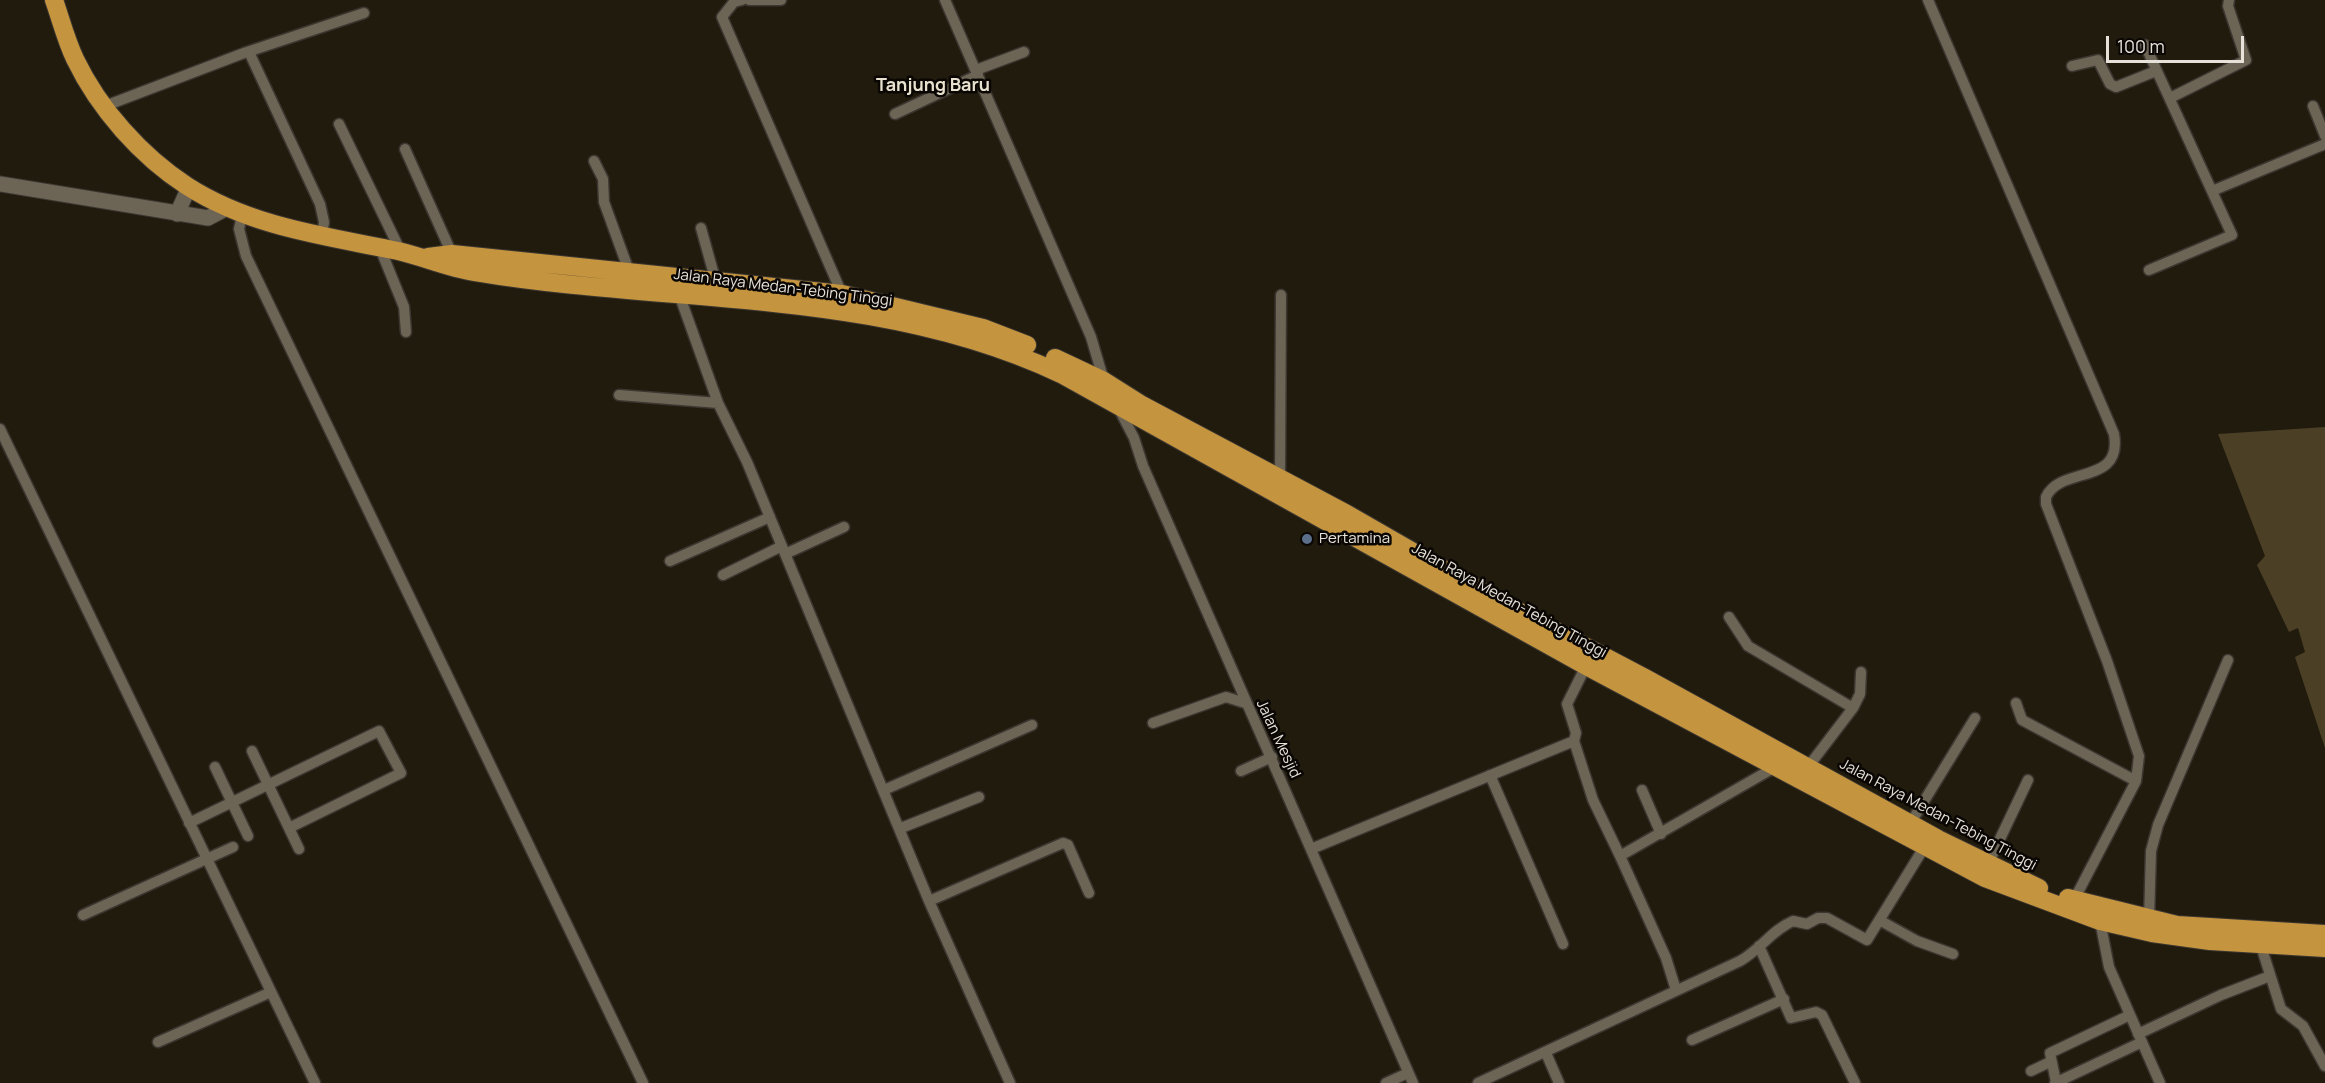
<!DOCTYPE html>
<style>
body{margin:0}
#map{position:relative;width:2325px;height:1083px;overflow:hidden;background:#211b0e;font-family:Manrope,sans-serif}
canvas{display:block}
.scale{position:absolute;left:2106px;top:36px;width:138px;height:27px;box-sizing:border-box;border:3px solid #e6e2d9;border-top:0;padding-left:8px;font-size:18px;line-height:21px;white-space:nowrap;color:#e6e2d9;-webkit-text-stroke:4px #090603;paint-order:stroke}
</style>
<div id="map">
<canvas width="2325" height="1083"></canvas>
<div class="scale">100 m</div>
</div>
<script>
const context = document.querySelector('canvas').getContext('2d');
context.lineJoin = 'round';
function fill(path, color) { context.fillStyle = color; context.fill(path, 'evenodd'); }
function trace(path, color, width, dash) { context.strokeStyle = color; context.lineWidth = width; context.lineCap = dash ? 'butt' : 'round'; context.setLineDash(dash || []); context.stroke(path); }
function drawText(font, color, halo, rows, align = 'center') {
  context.font = font + ' Manrope,sans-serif'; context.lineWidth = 5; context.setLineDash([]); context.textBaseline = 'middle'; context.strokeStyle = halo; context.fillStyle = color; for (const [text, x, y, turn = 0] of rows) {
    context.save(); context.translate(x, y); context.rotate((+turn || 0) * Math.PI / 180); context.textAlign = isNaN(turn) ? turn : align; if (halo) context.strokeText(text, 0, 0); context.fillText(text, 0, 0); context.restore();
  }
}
fill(new Path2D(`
 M 2325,427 L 2325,748 L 2295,657 L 2305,652 L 2298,628 L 2289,632 L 2257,565 L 2265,556 L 2218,434 Z`), '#4b3f25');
const street = new Path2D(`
 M 742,0 L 734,2 L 722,17 L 842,294
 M 749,0 L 781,0
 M 945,0 L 1091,337 L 1104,381
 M 1928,0 L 2114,434 C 2123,486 2061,465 2046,497 L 2046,504 L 2107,661 L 2139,756 L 2136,781 L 2073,902
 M 2145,45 L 2232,235 L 2149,270
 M 249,52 L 320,204 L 324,222 L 322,237
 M 2072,66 L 2098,60 L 2110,84 L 2116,87 L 2156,71
 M 976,70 L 1024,52
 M 2170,98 L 2246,60 L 2228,6 L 2229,0
 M 105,106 L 244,53 L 364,13
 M 2313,106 L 2325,136
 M 895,114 L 978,75
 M 339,124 L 401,252
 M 405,149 L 452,254
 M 594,161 L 603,179 L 604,202 L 629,271
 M 2212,191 L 2325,144
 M 242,215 L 239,229 L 246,256 L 643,1083
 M 701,228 L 716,282
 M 380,248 L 404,307 L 406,332
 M 679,294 L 718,403 L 747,462 L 929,901 L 1010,1083
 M 619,395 L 718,403
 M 1118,407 L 1134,438 L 1143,466 C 1232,673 1324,877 1413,1083
 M 0,429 L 315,1083
 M 1280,479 L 1281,295
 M 785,554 L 844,527
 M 670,561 L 770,517
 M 723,575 L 782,546
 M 1729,617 L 1748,646 L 1853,708 L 1808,767
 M 1586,666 L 1567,704 L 1576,733 L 1574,741 L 1593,800 L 1620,856
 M 2016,703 L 2022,720 L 2136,781
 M 1853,708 L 1860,694 L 1861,672
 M 1153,723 L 1226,697 L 1245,703
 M 252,751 L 299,849
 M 215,767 L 248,836
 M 1241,771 L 1272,757
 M 1490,775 L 1563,944
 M 884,790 L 1032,725
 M 1642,790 L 1661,834
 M 189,823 L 379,731 L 401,773 L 289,828
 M 1910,824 L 1975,718
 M 901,828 L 979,797
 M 1311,849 L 1574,741
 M 1988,864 L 2028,780
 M 929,901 L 1063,843 L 1068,845 L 1089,893
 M 83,915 L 233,847
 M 2149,920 L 2151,851 L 2158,825 L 2228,660
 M 1881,921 L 1917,941 L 1953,954
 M 2100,921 L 2109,967 L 2160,1083
 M 1759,946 L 1791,1018 L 1816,1012 L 1822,1015 L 1855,1083
 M 2261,946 L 2281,1009 L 2303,1026 L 2325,1066
 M 1676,990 L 1666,958 L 1620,856 L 1777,766
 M 2138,1034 L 2221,995 L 2270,976
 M 1692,1040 L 1784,999
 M 158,1042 L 271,992
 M 1546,1053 L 1559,1083
 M 2031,1071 L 2050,1062
 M 2056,1082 L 2050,1053 L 2130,1015
 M 1386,1083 L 1408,1073
 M 1478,1083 L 1740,961 C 1760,950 1772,930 1793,921 L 1807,924 L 1818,918 L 1827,918 L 1867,940 L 1925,846
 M 2055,1083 L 2142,1042`);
const secondary = new Path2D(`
 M 0,184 L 208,218 L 227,208
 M 177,214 L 189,187`);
const highway = new Path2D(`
 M 54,0 C 61,20 66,40 75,59 C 99,109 141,156 187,186 C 251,227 325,236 398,251 C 424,257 448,268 475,272 C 671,305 877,287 1061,374 L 1586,666 L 1985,878 L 2100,921 L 2152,933 L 2210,941 L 2325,948
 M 428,257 L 452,254 L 842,294 L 983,328 L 1027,345
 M 1055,358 L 1104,381 L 1142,405 L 1347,514 L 1495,599 L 1647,679 L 1938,839 L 2039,888
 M 2068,898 L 2177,925 L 2325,934`);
trace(street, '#3b3630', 13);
trace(secondary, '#3b3630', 17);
trace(highway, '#3b3630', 20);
trace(street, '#6c6455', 10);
trace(secondary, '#6c6455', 15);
trace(highway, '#c5943f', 18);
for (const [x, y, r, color] of [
 [1307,539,6,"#5c6f8a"]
]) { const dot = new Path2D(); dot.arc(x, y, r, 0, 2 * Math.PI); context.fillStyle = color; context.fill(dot); trace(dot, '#090603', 2); }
drawText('15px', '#e6e2d9', '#090603', [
 ["Jalan Raya Medan-Tebing Tinggi",783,288,7],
 ["Jalan Raya Medan-Tebing Tinggi",1509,601,29],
 ["Jalan Mesjid",1278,739,65],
 ["Jalan Raya Medan-Tebing Tinggi",1938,815,28]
]);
drawText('15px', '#e6e2d9', '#090603', [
 ["Pertamina",1319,539]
], 'left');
drawText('bold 18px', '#e9e1cf', '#090603', [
 ["Tanjung Baru",933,86]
]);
</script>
